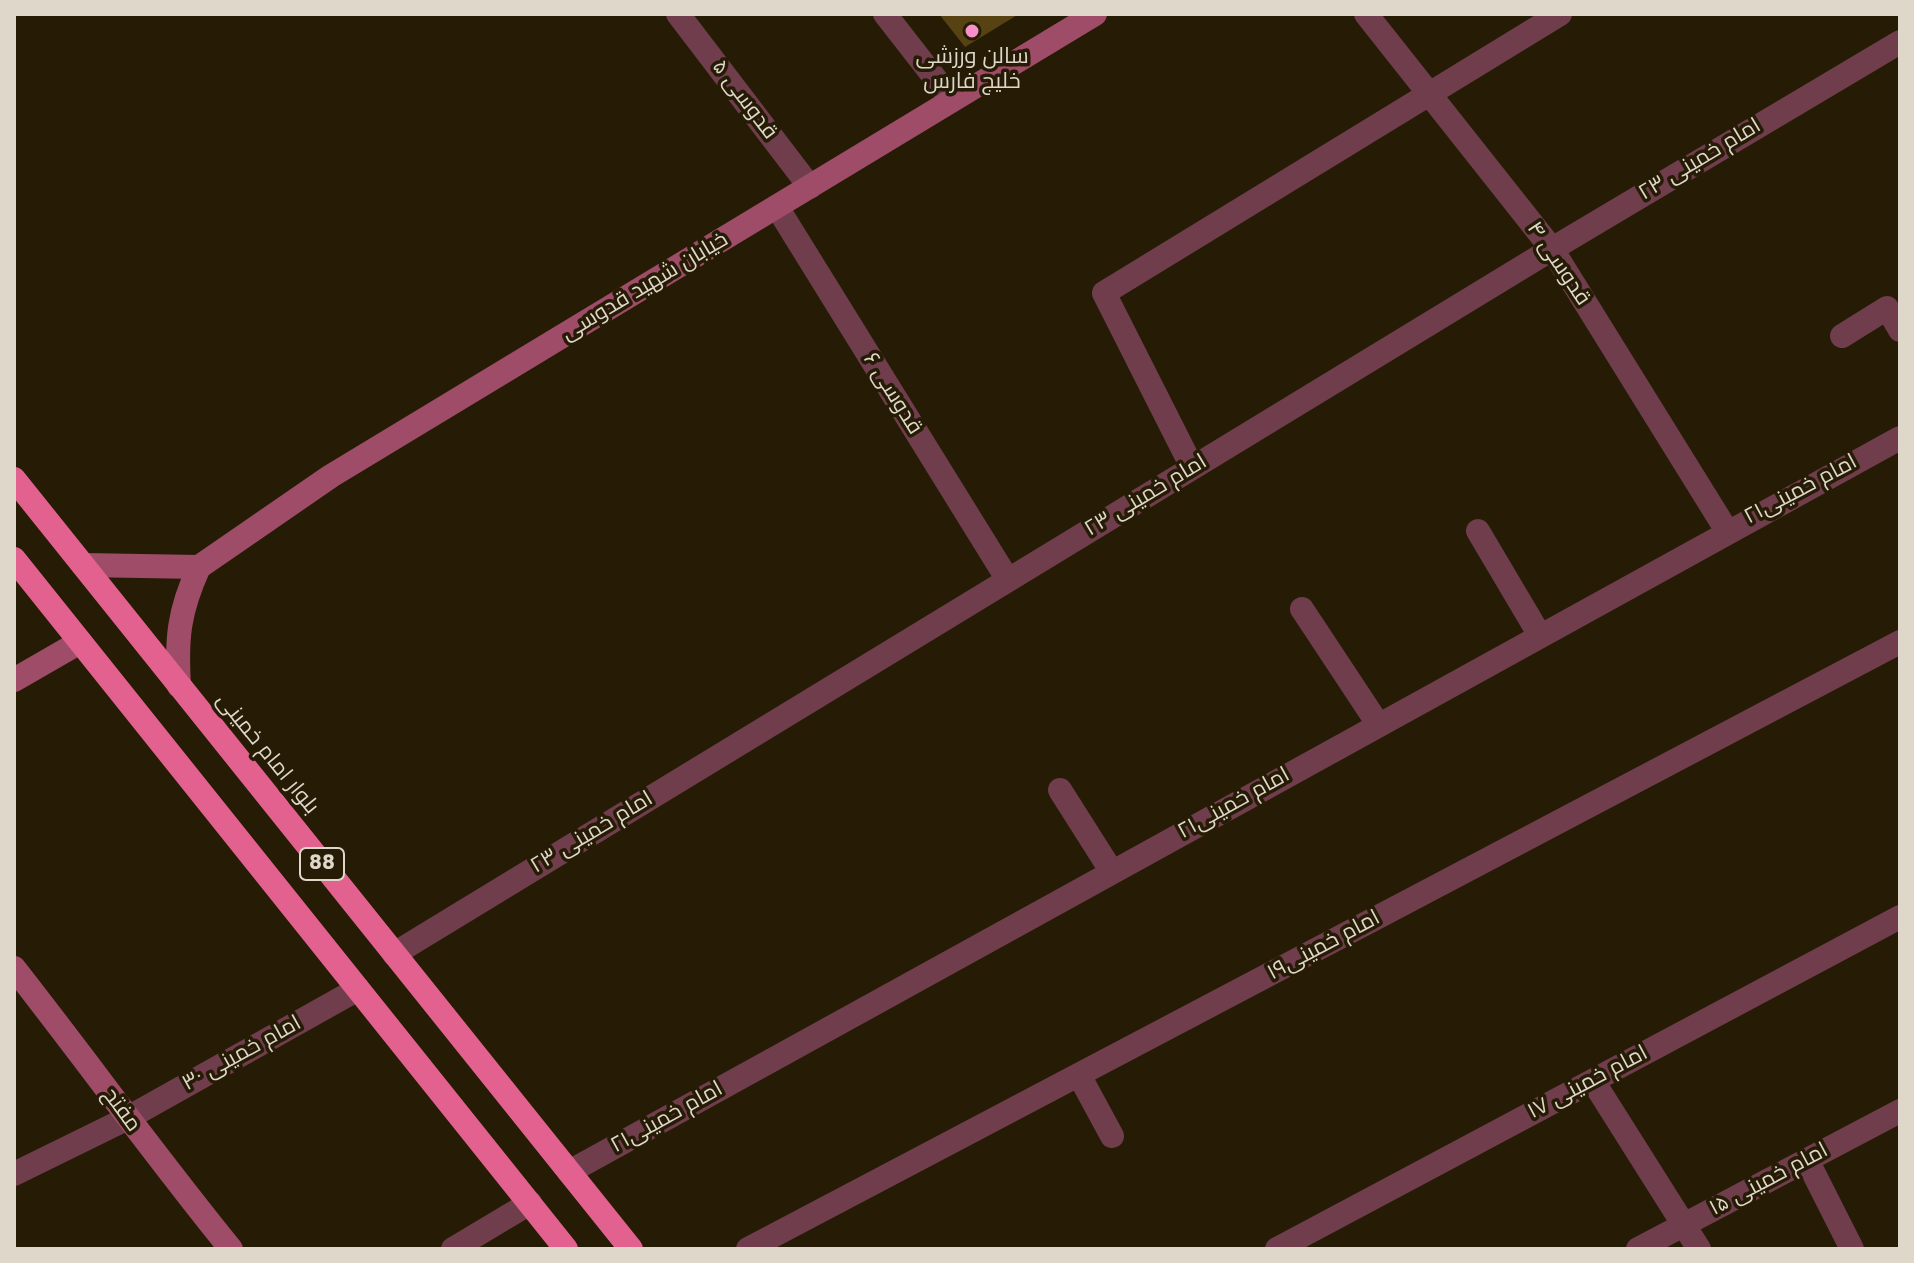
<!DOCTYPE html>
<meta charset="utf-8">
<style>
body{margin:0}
#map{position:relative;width:1914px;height:1263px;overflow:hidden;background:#261c05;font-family:Poppins,sans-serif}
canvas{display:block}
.frame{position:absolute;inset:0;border:16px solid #ded7ca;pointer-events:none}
</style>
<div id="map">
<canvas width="1914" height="1263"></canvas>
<div class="frame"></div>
</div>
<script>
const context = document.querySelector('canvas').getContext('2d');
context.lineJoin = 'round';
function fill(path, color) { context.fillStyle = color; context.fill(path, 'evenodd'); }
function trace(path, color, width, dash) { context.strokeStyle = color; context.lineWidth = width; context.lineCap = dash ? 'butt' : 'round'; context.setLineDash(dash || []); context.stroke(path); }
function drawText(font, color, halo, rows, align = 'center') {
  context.font = font + ' Poppins,Cairo,sans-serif'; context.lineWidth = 7; context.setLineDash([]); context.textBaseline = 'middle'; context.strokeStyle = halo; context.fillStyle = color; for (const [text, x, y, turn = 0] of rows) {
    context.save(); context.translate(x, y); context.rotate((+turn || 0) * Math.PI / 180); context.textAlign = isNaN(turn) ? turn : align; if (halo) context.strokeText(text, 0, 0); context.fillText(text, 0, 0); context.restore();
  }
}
fill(new Path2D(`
 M 939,14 L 1019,14 L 965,47 Z`), '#574213');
trace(new Path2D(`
 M 678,14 L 810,187
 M 885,14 L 952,100
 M 1366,14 L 1552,249 L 1727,531
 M 777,207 L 1008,580
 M 1842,336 L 1887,308 L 1900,330
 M 1192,467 L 1104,293 L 1560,14
 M 1478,531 L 1539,634
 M 1302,609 L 1378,724
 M 1060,790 L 1112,872
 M 394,954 L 1552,249 L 1900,42
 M 1079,1075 L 1112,1136
 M 1593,1081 L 1699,1249
 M 1807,1160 L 1852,1249
 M 569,1172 L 1900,438
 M 14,1174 L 126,1119 L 358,989
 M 453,1249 L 530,1203
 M 748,1249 L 1900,642
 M 1277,1249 L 1900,917
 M 1638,1249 L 1900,1111`), '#703d4d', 24);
trace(new Path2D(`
 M 83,565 L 199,567 C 179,611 176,638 179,686
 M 199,567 L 331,476 L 1095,14
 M 14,680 L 80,642
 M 14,968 C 87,1061 156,1157 231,1249`), '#9e4c67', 24);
trace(new Path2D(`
 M 14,479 L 631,1249
 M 14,559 L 566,1249`), '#e2618e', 24);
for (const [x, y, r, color] of [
 [972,31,8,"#f98fca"]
]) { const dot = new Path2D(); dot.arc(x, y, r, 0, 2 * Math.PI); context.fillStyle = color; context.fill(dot); trace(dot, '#261c05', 3); }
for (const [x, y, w] of [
 [322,864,44]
]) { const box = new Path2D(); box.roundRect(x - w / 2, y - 16, w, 32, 6); context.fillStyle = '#261c05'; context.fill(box); trace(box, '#ded7ca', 2); }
drawText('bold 20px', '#ded7ca', null, [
 ["88",322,864]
]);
drawText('22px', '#ded7ca', '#261c05', [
 ["سالن ورزشی",972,57],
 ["خلیج فارس",972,82]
]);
drawText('22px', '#ded7ca', '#261c05', [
 ["قدوسی ۵",744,100,53],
 ["امام خمینی ۲۳",1700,160,-31],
 ["قدوسی ۴",1558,264,56],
 ["خیابان شهید قدوسی",645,287,-31],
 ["قدوسی ۶",892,394,58],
 ["امام خمینی۲۱",1801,490,-28],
 ["امام خمینی ۲۳",1146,496,-31],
 ["بلوار امام خمینی",267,754,51],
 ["امام خمینی۲۱",1234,804,-29],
 ["امام خمینی ۲۳",592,833,-31],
 ["امام خمینی۱۹",1324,946,-28],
 ["امام خمینی ۳۰",242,1054,-29],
 ["امام خمینی ۱۷",1588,1083,-28],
 ["مفتح",121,1110,54],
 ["امام خمینی۲۱",667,1118,-29],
 ["امام خمینی ۱۵",1769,1180,-28]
]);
</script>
